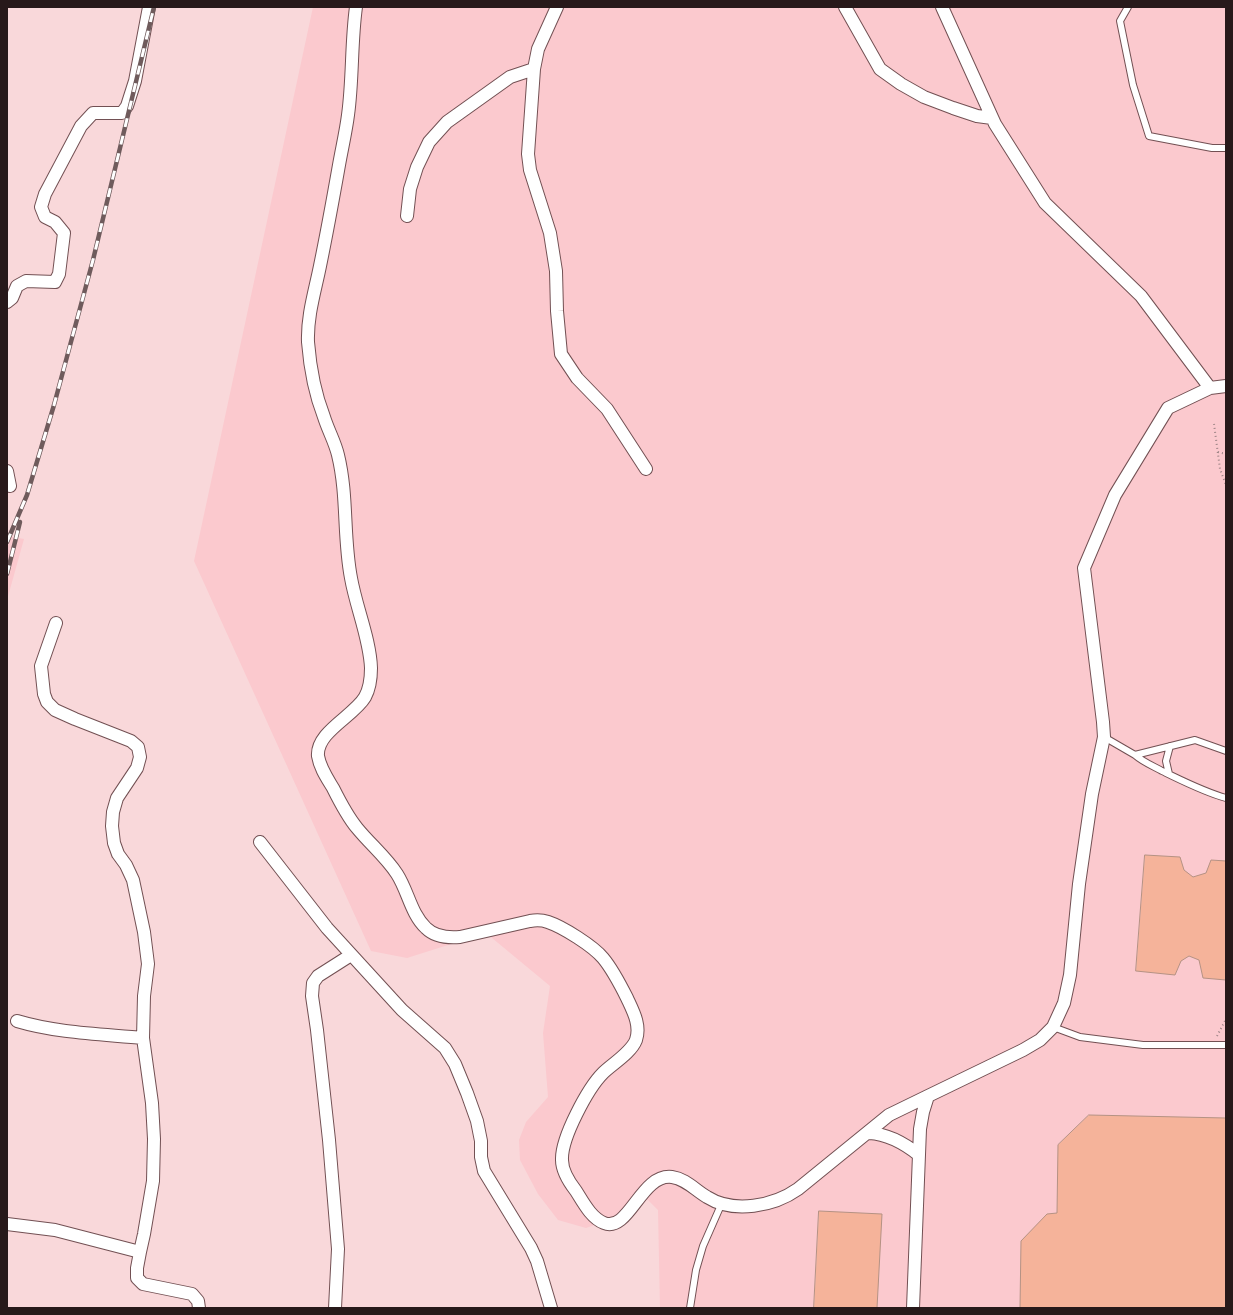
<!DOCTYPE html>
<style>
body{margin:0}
#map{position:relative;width:1233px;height:1315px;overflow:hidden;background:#f9d8da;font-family:"Golos Text",sans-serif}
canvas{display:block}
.frame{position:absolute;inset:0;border:8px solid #27191a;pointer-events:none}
</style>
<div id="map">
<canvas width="1233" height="1315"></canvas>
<div class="frame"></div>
</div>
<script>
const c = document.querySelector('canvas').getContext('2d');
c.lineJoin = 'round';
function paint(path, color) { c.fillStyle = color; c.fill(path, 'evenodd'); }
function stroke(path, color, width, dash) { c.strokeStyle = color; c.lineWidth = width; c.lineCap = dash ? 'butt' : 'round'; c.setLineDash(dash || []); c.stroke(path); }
paint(new Path2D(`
 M313,7H1226V1308H660L658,1210L648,1200L632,1199L624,1208L609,1220L586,1228L558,1220L538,1194L520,1160L519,1140L526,1122L548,1097L543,1033L550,986L486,933L407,958L371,951L194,561Z
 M7,536L24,539L7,600Z`), '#fbc9ce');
const building = new Path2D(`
 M1145,855L1180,857L1184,870L1193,877L1206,873L1211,860L1226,861V980L1203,978L1199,960L1189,956L1181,961L1175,975L1136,971Z
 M1089,1115L1226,1118V1308H1020L1021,1241L1047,1214L1057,1213L1058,1145Z
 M819,1211L882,1214L877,1308H814Z`);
paint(building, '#f5b39a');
stroke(building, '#b59284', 1);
const lane = new Path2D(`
 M1128,7L1120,21L1133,85L1149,136L1212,148H1226
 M1104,737L1135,755L1195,740L1226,751
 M1135,755C1143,762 1153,766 1162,771C1183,781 1204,792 1226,798
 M1169,774L1166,761L1170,746
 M1053,1027L1080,1037L1143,1045H1226
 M690,1308L696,1270L703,1246L721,1205`);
const street = new Path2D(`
 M356,7C351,43 353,79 348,115C346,131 342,148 339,165C333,199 327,232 320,266C315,291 307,316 308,342C310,367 315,394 324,417C328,430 335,442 338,455C348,496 343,537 351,578C356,607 370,639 371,668C371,678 370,688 365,697C354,716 316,732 318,756C320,768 327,778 333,788C340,802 347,816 357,828C370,844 386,857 397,874C408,891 411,914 426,928C435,937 448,938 460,937L530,921C536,920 542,920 548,922C563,927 593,946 603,958C613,970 620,984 627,998C633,1011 641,1025 636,1040C631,1053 612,1064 603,1073C588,1088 561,1138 562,1160C562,1171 569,1182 576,1191C583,1202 591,1218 604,1223C629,1233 641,1173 672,1177C686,1179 695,1190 707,1197C734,1214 774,1206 798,1189L889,1115L928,1096
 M557,7L538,49L534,69L528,154L530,170L550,233L556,271L557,311L561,354L577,378L607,409L646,469
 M845,7L880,69L901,84L924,97L953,108L977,116L992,118
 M942,7L995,124L1045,203L1141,296L1210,388L1226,386
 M407,216L410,189L417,167L429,142L447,122L510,77L534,69
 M7,302L12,298L17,286L26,281L55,282L59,274L64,233L55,222L45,217L41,207L45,194L81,126L93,113H122L127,106L135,81L149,7
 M7,471L10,486
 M56,623L41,666L44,694L47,702L55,710L75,719L131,741L138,747L140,757L137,768L117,798L113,812L112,826L114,843L118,854L126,865L133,880L144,932L148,964L144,996L143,1038L152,1103L154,1139L153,1181L144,1234L140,1252L137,1268V1278L143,1284L192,1294L198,1301L199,1308
 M260,842L327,928L402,1010L445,1048L455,1064L467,1093L477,1121L481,1141V1157L484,1171L531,1248L537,1261L551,1308
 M17,1021C57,1033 101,1034 143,1038
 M869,1133C888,1134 904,1143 919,1155
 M7,1224L55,1230L140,1252
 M335,1308L338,1249L329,1140L317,1030L312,996L313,983L318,976L351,955
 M913,1308L920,1129L923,1112L928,1096L1023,1050L1040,1040L1053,1027L1064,1003L1070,975L1079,884L1092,794L1104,737L1103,722L1084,568L1115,495L1168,408L1210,388`);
stroke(lane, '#725053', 8);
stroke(street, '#725053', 14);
stroke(new Path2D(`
 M1214,424L1220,469L1226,485
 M1218,452L1226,454
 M1217,1036L1226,1019`), '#9e8587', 2, [1, 3]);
stroke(lane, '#fff', 6);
stroke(street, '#fff', 12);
const rail = new Path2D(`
 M7,542L27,495L54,405L93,260L154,7
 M7,574L20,522`);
stroke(rail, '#6f5b5c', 4.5);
stroke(rail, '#fff', 3, [9]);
</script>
